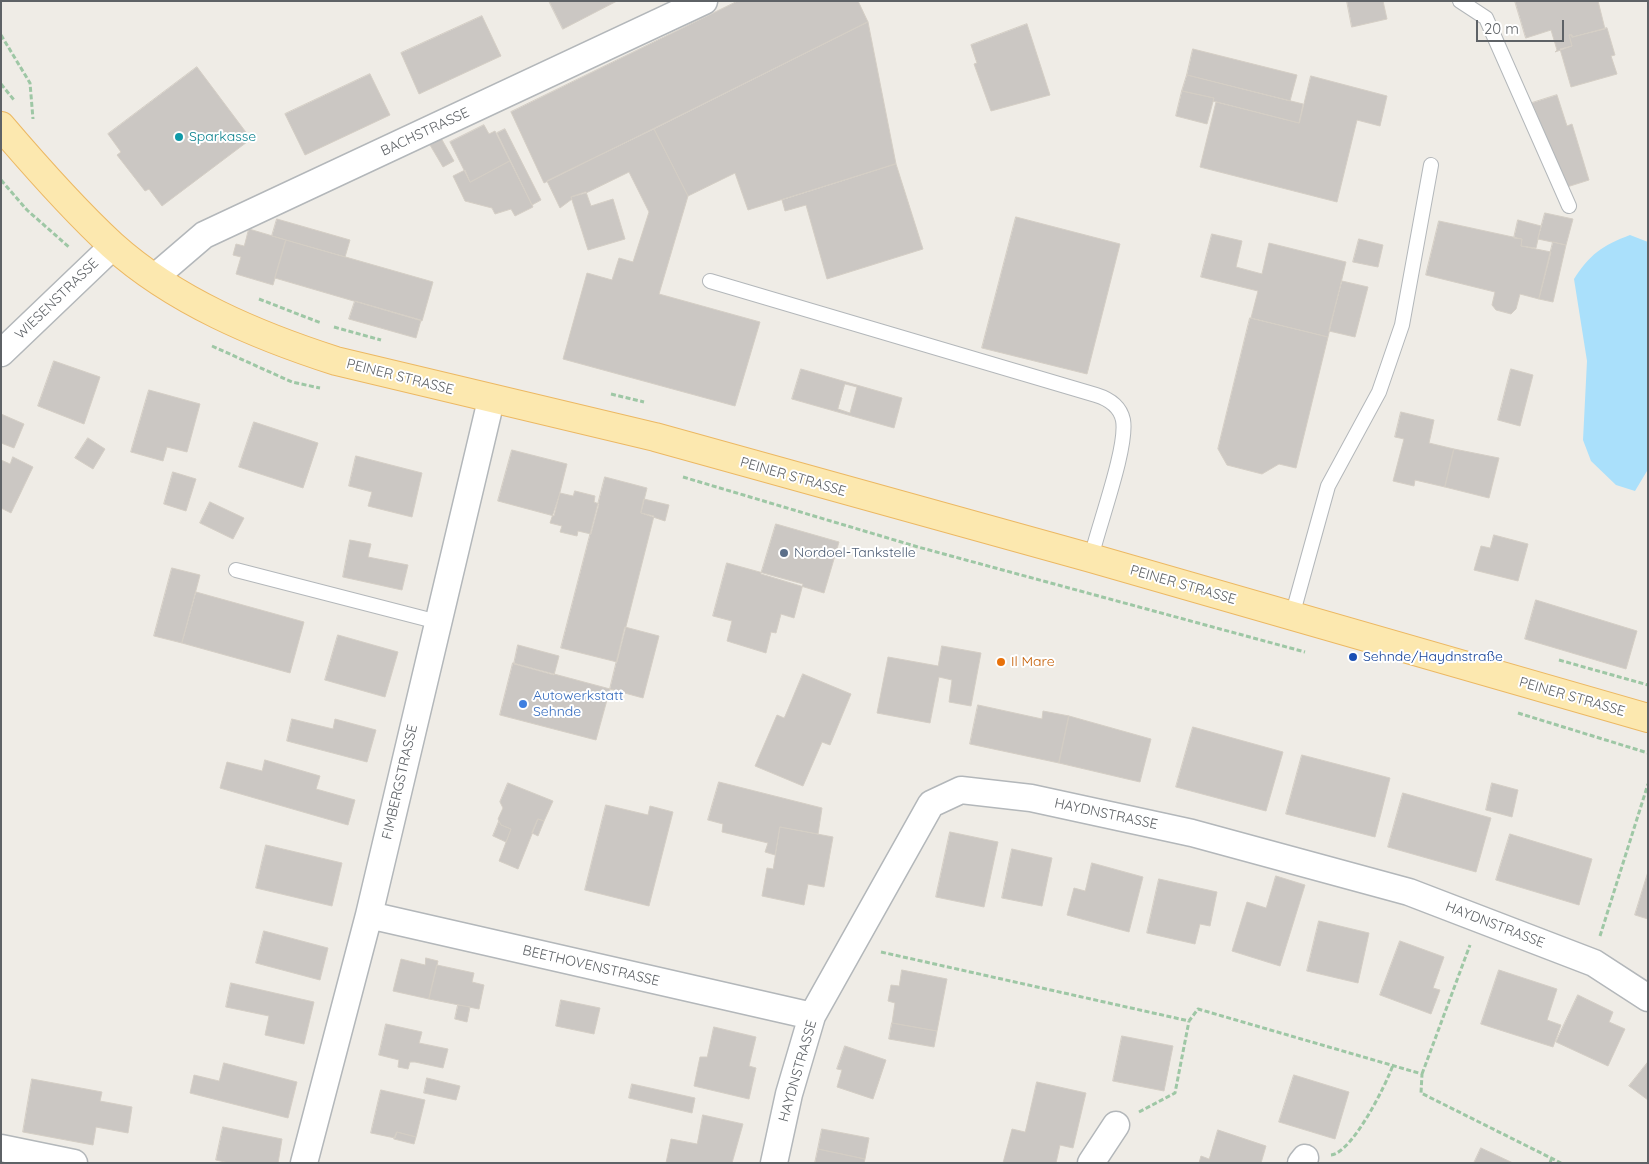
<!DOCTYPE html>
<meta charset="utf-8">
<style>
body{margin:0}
#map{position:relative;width:1649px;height:1164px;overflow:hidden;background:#efece6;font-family:Quicksand,sans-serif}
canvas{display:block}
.frame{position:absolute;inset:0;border:2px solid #5e6266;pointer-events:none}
.scale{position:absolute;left:1476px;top:20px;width:88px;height:22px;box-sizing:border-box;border:2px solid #5e6266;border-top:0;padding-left:6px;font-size:15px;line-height:18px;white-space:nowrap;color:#5e6266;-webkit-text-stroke:4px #fff;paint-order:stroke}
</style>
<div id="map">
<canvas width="1649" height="1164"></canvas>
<div class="frame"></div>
<div class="scale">20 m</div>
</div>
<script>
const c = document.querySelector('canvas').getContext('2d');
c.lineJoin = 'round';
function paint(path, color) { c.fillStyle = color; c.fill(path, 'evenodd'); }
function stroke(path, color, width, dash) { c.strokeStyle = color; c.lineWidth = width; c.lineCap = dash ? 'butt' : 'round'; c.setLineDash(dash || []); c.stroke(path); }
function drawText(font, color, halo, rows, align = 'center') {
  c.font = font + ' Quicksand,sans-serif'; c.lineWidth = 4; c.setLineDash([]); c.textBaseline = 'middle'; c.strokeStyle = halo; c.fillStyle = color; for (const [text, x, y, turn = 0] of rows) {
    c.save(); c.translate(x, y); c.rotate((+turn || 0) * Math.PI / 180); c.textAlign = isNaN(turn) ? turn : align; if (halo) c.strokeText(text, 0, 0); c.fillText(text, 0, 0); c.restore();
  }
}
paint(new Path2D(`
 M1630,235L1648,242L1647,471L1635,491L1616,485L1591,461L1583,440L1587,361L1574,279C1589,255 1603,245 1630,235Z`), '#aae0fb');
const building = new Path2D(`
 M549,1H617L563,29Z
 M738,1H858L868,22L544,183L511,112Z
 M1347,1H1383L1387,19L1352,27Z
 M1515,1H1598L1605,29L1572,37V35H1569L1572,46L1555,52L1557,50L1551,30L1526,38Z
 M482,16L501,56L419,94L401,53Z
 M868,22L896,164L748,210L735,173L688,196L654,129Z
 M1027,24L1050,95L991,111L974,64L977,63L971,45Z
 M1607,28L1615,55L1611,56L1617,74L1571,87L1560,49L1572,46L1569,35H1572V37Z
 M1193,49L1297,75L1290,101L1187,75Z
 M197,67L251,139L162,206L149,189L145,191L117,155L121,152L108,134Z
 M370,74L390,115L305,155L285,114Z
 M1187,75L1303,104L1299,123L1213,101L1214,98L1182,91Z
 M1311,76L1387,96L1380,126L1357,120L1337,202L1200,167L1216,102L1299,123Z
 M1182,91L1214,98L1207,124L1176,116Z
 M1557,95L1567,126L1572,124L1589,180L1567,187L1532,103Z
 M484,125L489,134L495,131L510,161L470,182L450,142Z
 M505,129L541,200L532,205L497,133Z
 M654,129L688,196L659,294L760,322L735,406L563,359L587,273L612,280L619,258L633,262L649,212L629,172L586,193L571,197L572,199L560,208L547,181Z
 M441,138L454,161L443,167L430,145Z
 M510,161L533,207L515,216L511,209L495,214L492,208L465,201L453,176L465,170L470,182Z
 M896,164L923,249L827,279L806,205L785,211L782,200Z
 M586,192L591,206L613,199L625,239L588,250L571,197Z
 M1545,213L1573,219L1566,245L1538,239Z
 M1016,217L1120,244L1087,374L982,348Z
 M277,219L350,240L345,257L272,236Z
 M1518,220L1541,226L1536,248L1521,246L1522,239L1514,238Z
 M1439,221L1522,239L1521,246L1551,252L1539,299L1520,294L1516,309L1511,314L1496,310L1492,305L1495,292L1426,275Z
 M249,229L286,240L273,285L236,274L241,257L233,255L236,244L244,246Z
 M1212,234L1242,241L1236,267L1262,274L1269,243L1346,262L1328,337L1251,318L1258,291L1201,277Z
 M1359,239L1383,245L1378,267L1353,262Z
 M286,240L433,282L422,321L275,278Z
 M1553,242L1566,245L1553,302L1539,299Z
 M1342,281L1368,287L1355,337L1329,331Z
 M355,301L421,320L416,338L349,319Z
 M1250,318L1328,337L1296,468L1279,464L1262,474L1227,465L1218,449Z
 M54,361L100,377L84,424L38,406Z
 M801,369L902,398L894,428L792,399Z
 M1511,369L1533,375L1520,426L1498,420Z
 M845,384L857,387L850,413L838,409Z
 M149,390L200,404L187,452L167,447L163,461L131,452Z
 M1401,412L1434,420L1429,443L1454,449L1445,487L1415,480L1414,486L1393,481L1404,439L1395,437Z
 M1,414L24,424L14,448L1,443Z
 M254,422L318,443L303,488L239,467Z
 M88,438L105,449L93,469L75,458Z
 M1454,449L1499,458L1489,498L1445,487Z
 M512,450L567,464L554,516L498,501Z
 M356,456L422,473L412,517L368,506L372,492L349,486Z
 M13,457L33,467L11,513L1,508V460L10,464Z
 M173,472L196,479L186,511L164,504Z
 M605,477L647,488L641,513L654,516L617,662L561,648Z
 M575,491L595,496L594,502L599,504L591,534L578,531L577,536L560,532L562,526L550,523L560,493L573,496Z
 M644,499L669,505L665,521L641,513Z
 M210,502L244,518L233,539L200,523Z
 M776,524L839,542L824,593L761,574Z
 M1494,535L1528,544L1518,581L1474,570L1481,546L1490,548Z
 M350,540L371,544L368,557L408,565L402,590L343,577Z
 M727,563L803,584L794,618L781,614L776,633L771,632L766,653L727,641L732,621L713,616Z
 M172,568L200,575L182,643L154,636Z
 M196,592L304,622L290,673L182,643Z
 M1536,600L1637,631L1626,669L1525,639Z
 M625,627L659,636L643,698L610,689Z
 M338,635L398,652L385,697L325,680Z
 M518,645L559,656L554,675L514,664Z
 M942,646L981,653L971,706L949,702L952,680L939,677L930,723L877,713L888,657L938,666Z
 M513,663L610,689L596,740L500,715Z
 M803,674L851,694L830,745L822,742L803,786L755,766L777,715L784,718Z
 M978,705L1042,719L1043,711L1069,716L1059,763L970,744Z
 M1069,716L1151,739L1140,782L1059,763Z
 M292,719L333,729L335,719L376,730L367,762L287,741Z
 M1193,727L1283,752L1266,811L1176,787Z
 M1302,755L1390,778L1375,837L1286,814Z
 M265,760L320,776L316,789L355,800L348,825L220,788L227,762L262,771Z
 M719,782L822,808L818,834L780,827L775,855L765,852L768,843L722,832L723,824L708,820Z
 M508,783L553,801L544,821L538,819L518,869L499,861L511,829L501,825L498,819L503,808L500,802Z
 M1492,783L1518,790L1512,817L1486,810Z
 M1403,793L1491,818L1476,872L1388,847Z
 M606,805L648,815L650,806L673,812L649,906L585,890Z
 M538,819L544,821L538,836L532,833Z
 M499,821L501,825L511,829L506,842L493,836Z
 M780,827L833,837L824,887L808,884L804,905L762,896L767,868L773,869Z
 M950,832L998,842L984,907L936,897Z
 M1510,834L1592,859L1579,905L1496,880Z
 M266,845L342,863L332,906L256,888Z
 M1012,849L1052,858L1042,906L1002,898Z
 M1092,863L1143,877L1129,932L1067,915L1074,888L1085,891Z
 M1648,872V919L1635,915Z
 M1276,876L1305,885L1280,966L1232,951L1247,902L1266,908Z
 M1159,879L1217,892L1210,926L1200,924L1195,944L1147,933Z
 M1319,921L1369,933L1358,983L1307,971Z
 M264,931L328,948L320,980L256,963Z
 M1400,941L1444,957L1433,988L1440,990L1431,1014L1380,995Z
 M426,958L438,961L429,999L393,991L401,959L425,965Z
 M437,965L474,973L472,982L484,985L479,1009L429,999Z
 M902,970L947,979L937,1031L892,1023L895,1003L888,1001L891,985L899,986Z
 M1499,970L1557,989L1547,1020L1561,1025L1553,1047L1481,1024Z
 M231,983L314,1002L304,1044L265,1035L269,1016L226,1007Z
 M1578,995L1613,1012L1609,1022L1625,1029L1608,1066L1556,1042Z
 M561,1000L600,1008L594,1034L556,1026Z
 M458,1005L470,1007L467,1022L455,1019Z
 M892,1023L937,1031L934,1047L889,1039Z
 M386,1024L422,1032L419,1043L448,1049L443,1068L415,1062H410L408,1069L398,1067L399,1060L379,1055Z
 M714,1027L756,1037L749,1066L756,1068L749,1099L694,1086L700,1057H707Z
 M1122,1036L1173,1046L1164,1091L1113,1081Z
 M845,1046L886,1060L873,1099L837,1087L842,1070L837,1069Z
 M1648,1062V1100L1629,1086Z
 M224,1063L297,1082L288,1118L190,1093L194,1075L219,1081Z
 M1294,1075L1349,1092L1335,1139L1279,1122Z
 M427,1078L460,1086L456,1100L424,1093Z
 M32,1079L102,1092L100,1101L132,1107L128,1133L96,1127L93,1145L23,1132Z
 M1037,1082L1086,1093L1073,1148L1060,1145L1056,1163H1003L1012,1129L1025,1132Z
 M632,1084L695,1098L692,1113L629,1098Z
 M381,1090L425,1100L416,1137L397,1132L395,1138L371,1133Z
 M703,1115L743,1124L732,1163H666L671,1139L697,1144Z
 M223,1127L282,1139L278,1163H229L216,1160Z
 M822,1129L869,1138L865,1159L818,1149Z
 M1218,1130L1266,1146L1261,1163H1199L1201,1156L1209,1159Z
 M397,1132L416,1137L414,1144L394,1139Z
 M1481,1148L1513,1163H1474Z
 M818,1149L865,1159L864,1163H815Z`);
paint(building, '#cbc7c3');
stroke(building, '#d4cec5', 1);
const service = new Path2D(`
 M1460,1L1486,18L1569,206
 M710,281L1096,395C1109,399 1120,406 1123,420C1128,447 1098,527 1091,558
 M236,570L438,622
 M1292,616L1328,486L1379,392L1402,325L1431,165`);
const minor = new Path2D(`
 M155,277L204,235L704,1
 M1,353L113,246
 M369,915L812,1016
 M1,1148L74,1163
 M304,1163L369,915L491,400
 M774,1163L789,1094L812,1016L931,804L961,790L1031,798L1192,833L1409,892L1594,963L1648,998
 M1091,1163L1116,1125
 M1301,1163L1305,1158`);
const primary = new Path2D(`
 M1,126C36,167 72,208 112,245C174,301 258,336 336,361L655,437L1091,558L1648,718`);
stroke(service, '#b3b7ba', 16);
stroke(minor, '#b3b7ba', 29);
stroke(primary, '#ecb863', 30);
stroke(new Path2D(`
 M1,35L30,83L33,119
 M1,84L14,100
 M1,180L27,210L70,248
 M259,299L321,323
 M334,327L381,340
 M212,346L292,382L320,388
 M611,394L644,402
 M683,477L918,547L1305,652
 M1559,660L1648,685
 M1518,713L1648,753
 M1600,936L1648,784
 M881,952L1189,1021L1198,1009L1422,1074L1421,1093L1561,1163
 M1422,1074L1470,945
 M1139,1112L1175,1093L1189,1021
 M1331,1155C1352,1153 1386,1085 1393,1065
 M1550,1163L1552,1157`), '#9ec7a5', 3, [5, 2.5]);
stroke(service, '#fff', 14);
stroke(minor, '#fff', 26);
stroke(primary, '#fce8af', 28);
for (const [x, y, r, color] of [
 [179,137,5,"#0f9aa8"],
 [784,553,5,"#5c6f8a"],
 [1353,657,5,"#1a4fb4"],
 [1001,662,5,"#e8710a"],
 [523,704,5,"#3f7fe0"]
]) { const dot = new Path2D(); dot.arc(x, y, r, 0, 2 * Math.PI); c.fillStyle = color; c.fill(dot); stroke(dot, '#fff', 2); }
drawText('14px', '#5e6266', '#fff', [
 ["BACHSTRASSE",425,132,-25],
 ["WIESENSTRASSE",57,299,-44],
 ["PEINER STRASSE",400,377,14],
 ["PEINER STRASSE",793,477,16],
 ["PEINER STRASSE",1183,585,16],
 ["PEINER STRASSE",1572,697,16],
 ["FIMBERGSTRASSE",400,782,-77],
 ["HAYDNSTRASSE",1106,814,12],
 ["HAYDNSTRASSE",1495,925,21],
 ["BEETHOVENSTRASSE",591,966,13],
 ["HAYDNSTRASSE",798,1071,-74]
]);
drawText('14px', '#0d838f', '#fff', [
 ["Sparkasse",189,137]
], 'left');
drawText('14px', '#4e5e75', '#fff', [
 ["Nordoel-Tankstelle",794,553]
], 'left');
drawText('14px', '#164399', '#fff', [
 ["Sehnde/Haydnstraße",1363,657]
], 'left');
drawText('14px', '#c56008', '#fff', [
 ["Il Mare",1011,662]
], 'left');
drawText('14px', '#366cbe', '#fff', [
 ["Autowerkstatt",533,696],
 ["Sehnde",533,712]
], 'left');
</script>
